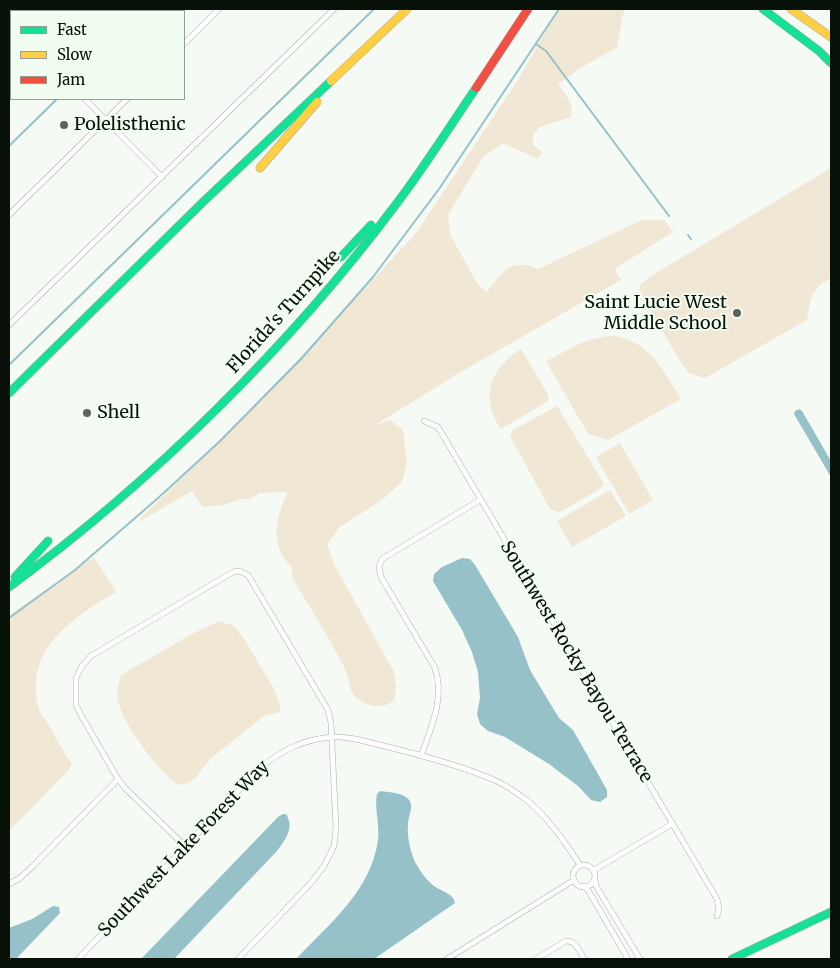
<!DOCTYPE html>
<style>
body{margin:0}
#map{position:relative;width:840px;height:968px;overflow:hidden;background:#f5faf5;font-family:Merriweather,serif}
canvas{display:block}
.frame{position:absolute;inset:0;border:10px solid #081208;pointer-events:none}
.legend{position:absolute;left:10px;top:10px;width:175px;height:90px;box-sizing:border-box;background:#f2fdf2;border:1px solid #949f94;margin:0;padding:6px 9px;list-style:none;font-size:15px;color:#081208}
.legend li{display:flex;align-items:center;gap:10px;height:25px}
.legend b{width:25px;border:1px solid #949f94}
</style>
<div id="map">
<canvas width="840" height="968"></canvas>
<div class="frame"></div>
<ul class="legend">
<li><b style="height:6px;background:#16e098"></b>Fast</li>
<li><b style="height:6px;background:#ffcf43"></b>Slow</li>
<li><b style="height:6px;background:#f24e42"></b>Jam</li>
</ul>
</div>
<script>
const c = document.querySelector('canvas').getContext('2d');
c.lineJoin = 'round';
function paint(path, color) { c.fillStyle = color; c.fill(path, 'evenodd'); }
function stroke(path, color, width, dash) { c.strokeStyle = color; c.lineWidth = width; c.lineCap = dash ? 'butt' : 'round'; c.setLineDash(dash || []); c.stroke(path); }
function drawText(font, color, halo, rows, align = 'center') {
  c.font = font + ' Merriweather,serif'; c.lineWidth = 4; c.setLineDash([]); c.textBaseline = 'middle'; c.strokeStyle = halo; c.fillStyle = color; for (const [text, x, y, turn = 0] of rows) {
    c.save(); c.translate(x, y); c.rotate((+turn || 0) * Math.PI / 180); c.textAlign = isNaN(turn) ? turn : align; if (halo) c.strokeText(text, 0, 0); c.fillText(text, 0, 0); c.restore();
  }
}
paint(new Path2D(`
 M558,9H625C620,21 621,33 617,45L618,47L582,67L558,84C566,97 574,100 571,117L540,127L533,134V145L542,152L538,159L503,143L483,157L448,215L450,234L477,283L486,292C504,272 509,257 538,269L642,220H664L673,232L616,268V272L621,280L459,373L372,427L390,420L403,430L407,463L402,482L383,499L340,527L327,544L334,564L394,672L396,688L394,700C384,710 366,707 356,697C348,690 349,678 345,669C329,637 309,607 292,577V567C269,546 275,518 288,492L260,493L249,499H241L223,505L204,507L200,504L192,491L135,524L227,433L308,349L416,233L519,78Z
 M831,168V278C810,290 811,297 807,320L705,378L689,373L678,358L640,291L639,286L651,276Z
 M614,336C649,340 664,372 681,399L608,440L588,434L546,361C572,349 584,337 614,336Z
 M521,349L549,396L548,401L501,429C479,396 490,369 521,349Z
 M557,406L604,484L600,489L562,511L558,512L550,509L510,436L513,430Z
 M620,443L653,500L629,514L596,457Z
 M610,490L626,516L572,547L557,521Z
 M94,557L116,592C72,618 23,650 39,709C41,715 46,720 49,725C56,739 64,752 72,765L65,774L9,831V615Z
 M219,621L234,626L245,640L275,691L280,706V712L264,716L210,759L196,777L188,783L178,785C158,771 123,725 118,701C116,691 119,684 121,675L192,634Z`), '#f1e7d5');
paint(new Path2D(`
 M799,409L802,411L831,461V477L794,414L795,411Z
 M462,558L470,559L475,565L518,637L530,670L559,718L573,730L607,790V797L600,802L591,800L578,786L549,764L505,737L488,731L480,724L477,714L480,698L478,672L472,652L462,630L433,581L434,574L442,567Z
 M380,791C389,792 409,793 411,804C412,810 408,818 408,824C407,837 410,850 415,862C420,871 426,880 434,886C441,891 454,894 455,903L374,959H296C329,924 371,891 378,840C380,825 374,807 377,794Z
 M283,814H286C295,828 285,840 277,851L174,959H141L278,817Z
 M53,906L59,907L60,913L16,959H9V928L32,919Z`), '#96c1c9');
stroke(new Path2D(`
 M149,11L151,9
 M536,44L546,51L669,216
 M9,146L57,99
 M688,235L691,239
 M9,365L374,9
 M9,618L75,570L157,499L219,442L301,359L373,277L439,189L559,9`), '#96c1c9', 2);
const street = new Path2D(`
 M13,9L14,11
 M184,44L219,9
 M85,99L162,177
 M9,215L127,99
 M9,325L334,9
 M424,421L438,427L717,899L719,909L717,916
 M421,756C431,728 445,698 435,668L381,577L379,567L382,559L480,500
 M185,846L125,788L118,779L82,717L76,705V678L82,666L91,656L233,572L239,571L248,575L328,710L331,723L336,828L334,846L324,866L311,883L238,959
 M573 876a11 11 0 1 1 22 0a11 11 0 1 1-22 0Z
 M594,870L672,824
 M595,879L596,886L640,959
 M9,884L20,878L33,866L118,779
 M583,886L588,890L628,959
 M78,959L260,768C283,750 301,740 331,737C348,736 364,741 380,745C417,754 456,764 492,779C505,784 517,793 528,801C549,819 565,842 580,865
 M447,959L574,880
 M536,959L566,941C576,940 580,952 584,959`);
const fast = new Path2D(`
 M763,9L819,51L831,63
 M71,11L73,9
 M88,11L91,9
 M9,71L11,69
 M341,257L371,225
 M9,393L203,202L331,81
 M15,577L48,541
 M9,587C152,482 291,345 397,203C425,166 450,126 476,88
 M732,959L831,912`);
const slow = new Path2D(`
 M791,9L831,37
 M331,81L407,9
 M9,89L11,86
 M260,168L317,102`);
const jam = new Path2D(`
 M476,88L528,9`);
stroke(street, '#aab1aa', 6);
stroke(fast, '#aab1aa', 9);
stroke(slow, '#aab1aa', 9);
stroke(jam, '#aab1aa', 9);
stroke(street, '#fefefe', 5);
stroke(fast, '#16e098', 8);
stroke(slow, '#ffcf43', 8);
stroke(jam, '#f24e42', 8);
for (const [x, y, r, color] of [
 [64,125,5,"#5b635b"],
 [737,313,5,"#5b635b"],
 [87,413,5,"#5b635b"]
]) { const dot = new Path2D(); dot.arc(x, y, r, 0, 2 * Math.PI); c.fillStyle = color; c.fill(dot); stroke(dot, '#f2fdf2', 2); }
drawText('18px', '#081208', '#f2fdf2', [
 ["Polelisthenic",74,125],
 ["Saint Lucie West",727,303,"right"],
 ["Middle School",727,324,"right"],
 ["Shell",97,413]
], 'left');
drawText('18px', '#081208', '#f2fdf2', [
 ["Florida's Turnpike",284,312,-48],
 ["Southwest Rocky Bayou Terrace",576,662,59],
 ["Southwest Lake Forest Way",184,849,-46]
]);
</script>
